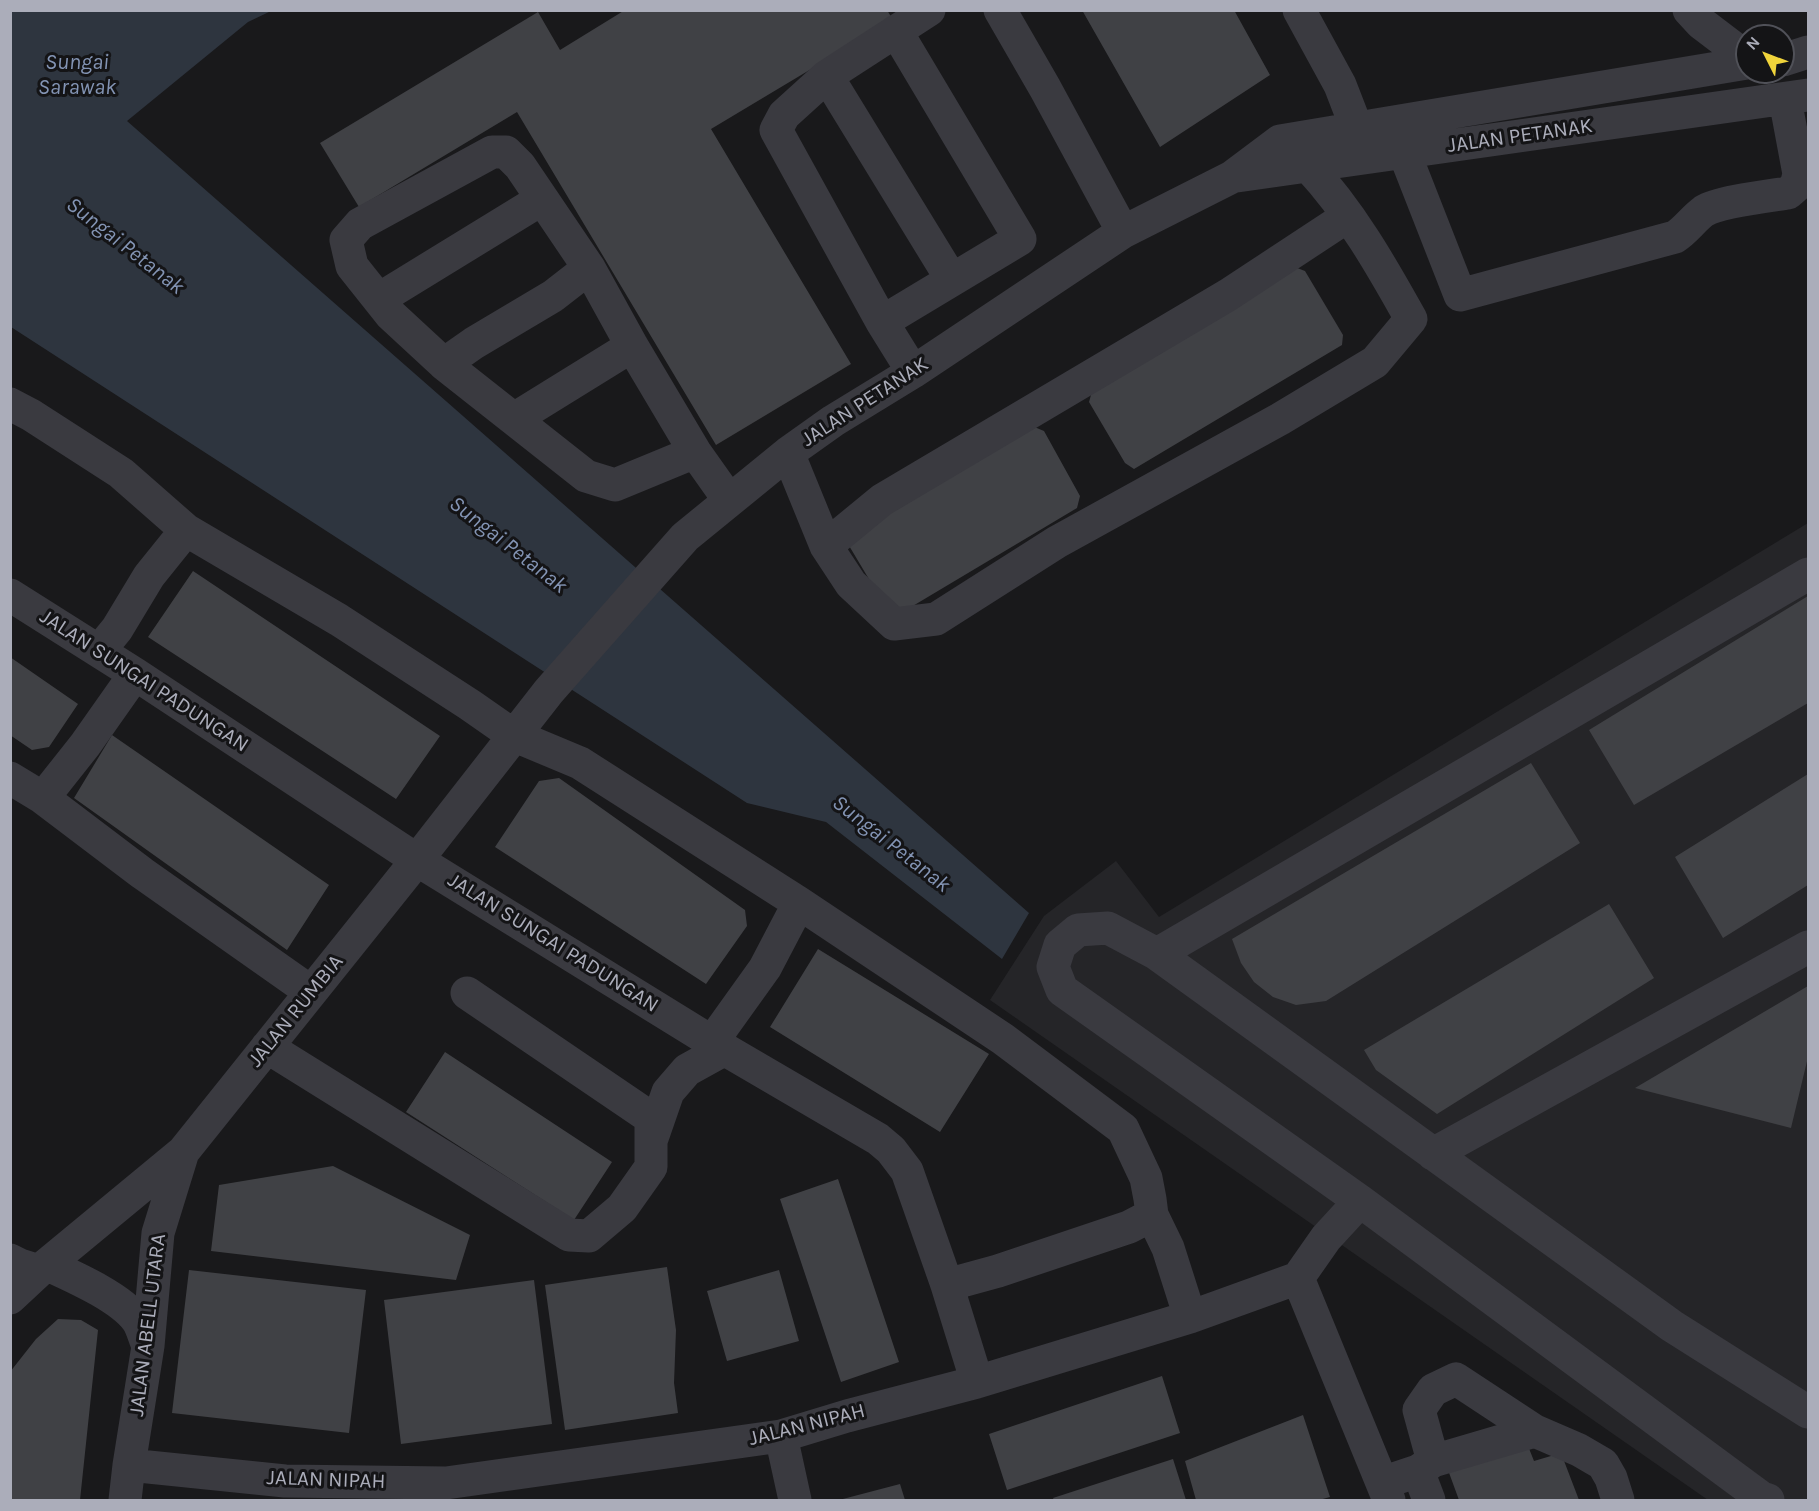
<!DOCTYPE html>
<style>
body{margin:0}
#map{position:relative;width:1819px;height:1511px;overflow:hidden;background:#19191b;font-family:Karla,sans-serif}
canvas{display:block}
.frame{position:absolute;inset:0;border:12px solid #abadba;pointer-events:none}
.north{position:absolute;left:1735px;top:24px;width:60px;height:60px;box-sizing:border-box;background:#141416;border:2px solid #505158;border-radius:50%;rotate:312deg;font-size:16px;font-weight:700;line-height:24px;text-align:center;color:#abadba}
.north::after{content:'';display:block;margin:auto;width:21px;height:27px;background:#f0d43b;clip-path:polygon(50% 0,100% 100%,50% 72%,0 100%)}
</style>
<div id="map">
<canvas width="1819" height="1511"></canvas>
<div class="frame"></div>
<div class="north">N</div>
</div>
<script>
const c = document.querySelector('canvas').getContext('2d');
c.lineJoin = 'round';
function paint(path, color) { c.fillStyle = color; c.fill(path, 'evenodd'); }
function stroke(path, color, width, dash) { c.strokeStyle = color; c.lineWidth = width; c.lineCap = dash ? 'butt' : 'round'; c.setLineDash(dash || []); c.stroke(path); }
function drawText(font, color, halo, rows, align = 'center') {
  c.font = font + ' Karla,sans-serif'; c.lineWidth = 6; c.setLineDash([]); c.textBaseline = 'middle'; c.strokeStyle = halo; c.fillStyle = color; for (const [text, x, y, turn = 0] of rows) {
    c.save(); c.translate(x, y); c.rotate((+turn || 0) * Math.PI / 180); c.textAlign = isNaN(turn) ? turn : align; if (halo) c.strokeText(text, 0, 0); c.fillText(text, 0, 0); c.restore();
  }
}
paint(new Path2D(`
 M1808,523V1500H1708L990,1000L1044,916L1116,861L1159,917Z`), '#252528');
paint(new Path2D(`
 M10,11H271L248,22L127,121L1029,913L1002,959L826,822L747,803L11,327Z`), '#2e353f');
paint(new Path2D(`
 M625,10H887L893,20L711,129L851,364L716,445L517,112L359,207L320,143L538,12L560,50Z
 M1082,10H1234L1270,75L1160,147Z
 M1292,266L1305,271L1343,335L1342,345L1134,469L1125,463L1089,402L1093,388Z
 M1032,426L1044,431L1080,496L1077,508L896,616L885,606L848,544L854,531Z
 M193,571L440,736L396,799L148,637Z
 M1808,596V703L1634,805L1589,730Z
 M10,657L78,704L49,747L32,750L10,735Z
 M112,735L329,885L287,950L74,798Z
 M1531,763L1580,843L1326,1001L1296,1005L1273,997L1254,982L1241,963L1232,939Z
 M1808,774V885L1723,938L1675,857Z
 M559,778L745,910L747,926L706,984L495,847L539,781Z
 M1609,904L1654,978L1437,1114L1376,1070L1364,1050Z
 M818,949L989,1054L940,1132L770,1027Z
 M1808,986V1057L1791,1128L1635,1088Z
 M445,1052L612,1162L574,1220L406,1112Z
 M333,1166L470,1235L456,1280L211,1251L219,1185Z
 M838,1179L899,1362L841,1382L780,1199Z
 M667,1267L676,1330L674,1383L678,1413L565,1430L545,1285Z
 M189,1270L366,1290L349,1433L172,1413Z
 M779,1270L799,1341L727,1361L707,1291Z
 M534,1280L552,1424L401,1444L384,1300Z
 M58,1319L81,1320L98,1330L80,1500H10V1372L36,1339Z
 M1162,1376L1180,1433L1007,1490L989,1434Z
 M1303,1415L1330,1497L1319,1500H1196L1185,1461Z
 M1526,1441L1534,1461L1561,1453L1579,1500H1459L1448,1470Z
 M1173,1459L1186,1500H1054L1053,1498Z
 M900,1484L905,1500H839Z`), '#404145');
stroke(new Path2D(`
 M1000,10L1045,88L1123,232
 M1299,10L1340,85L1357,129
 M1689,10L1701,23L1747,58
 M1783,60L1808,52
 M827,76L952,280
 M1404,152L1460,295L1675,237C1686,230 1693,219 1704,211C1718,202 1769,196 1788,193L1796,186L1799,174L1785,99
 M1237,176L1808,95
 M379,299L542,199
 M882,322L1020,239L896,31
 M444,364L474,343L553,296L589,268
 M913,372L882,322L776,130L784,115L827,76L929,10
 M10,404L31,415L121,473L186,530L339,620L470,705L513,735L580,763L799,903L1003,1039L1123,1129L1146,1178L1150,1199L1152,1215L1129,1227L998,1271L947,1285
 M514,419L632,346
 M695,452L615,485L586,476L444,364L391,315L352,266L346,240L360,224L492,152H506L520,166L589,268L632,346L695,452L729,500
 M788,453L826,546L851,584L894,624L936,619L1057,542L1280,419L1375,362L1411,319C1381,265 1350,211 1308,166
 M826,546L882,500L1228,295L1348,216
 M10,595L135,674L417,860L712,1042L878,1139L891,1150L907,1171L947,1285L977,1382
 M99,651L117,629L149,576L186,530
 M10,778L43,798L142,873L311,992
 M43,798L85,745L135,674
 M1157,954L1808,574
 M712,1042L765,968L799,903
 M267,1047L569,1235L589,1236L622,1208L651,1167V1118L467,993
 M651,1141L668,1092L687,1070L725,1049
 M1433,1154L1808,947
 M1152,1215L1168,1248L1190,1317
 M10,1260L20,1265L39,1271
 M48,1265C74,1277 120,1297 137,1320C142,1327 144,1337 148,1346
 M1298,1278L1389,1500
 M10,1298L39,1271L183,1152L417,860L549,691L685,537L788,453L833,421L913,372L1123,232L1232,177L1280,141L1747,63
 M781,1436L795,1500
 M1433,1461L1419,1410L1433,1390L1456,1379L1535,1431L1579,1450L1603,1464L1611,1478L1618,1500
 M129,1465L285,1481L446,1483L781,1436L847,1416L977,1382L1190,1317L1298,1278L1326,1238L1360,1201
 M1418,1471L1429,1500
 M1382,1483L1418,1471L1433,1461L1535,1431
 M125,1500L129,1465L148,1346L158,1233L183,1152
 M1768,1500L1762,1498L1360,1201L1062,990L1053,967L1060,945L1078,930L1108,928L1157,954L1672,1326L1808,1412`), '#3a3a40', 33);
drawText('21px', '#abadba', '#141416', [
 ["JALAN PETANAK",1520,136,-8],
 ["JALAN PETANAK",865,402,-33],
 ["JALAN SUNGAI PADUNGAN",144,681,33],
 ["JALAN SUNGAI PADUNGAN",553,943,32],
 ["JALAN RUMBIA",296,1011,-51],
 ["JALAN ABELL UTARA",148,1325,-83],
 ["JALAN NIPAH",807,1425,-14],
 ["JALAN NIPAH",326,1480,2]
]);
drawText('italic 22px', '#8394b4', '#141416', [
 ["Sungai",77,63],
 ["Sarawak",77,88],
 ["Sungai Petanak",125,246,38],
 ["Sungai Petanak",508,545,38],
 ["Sungai Petanak",891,844,38]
]);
</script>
